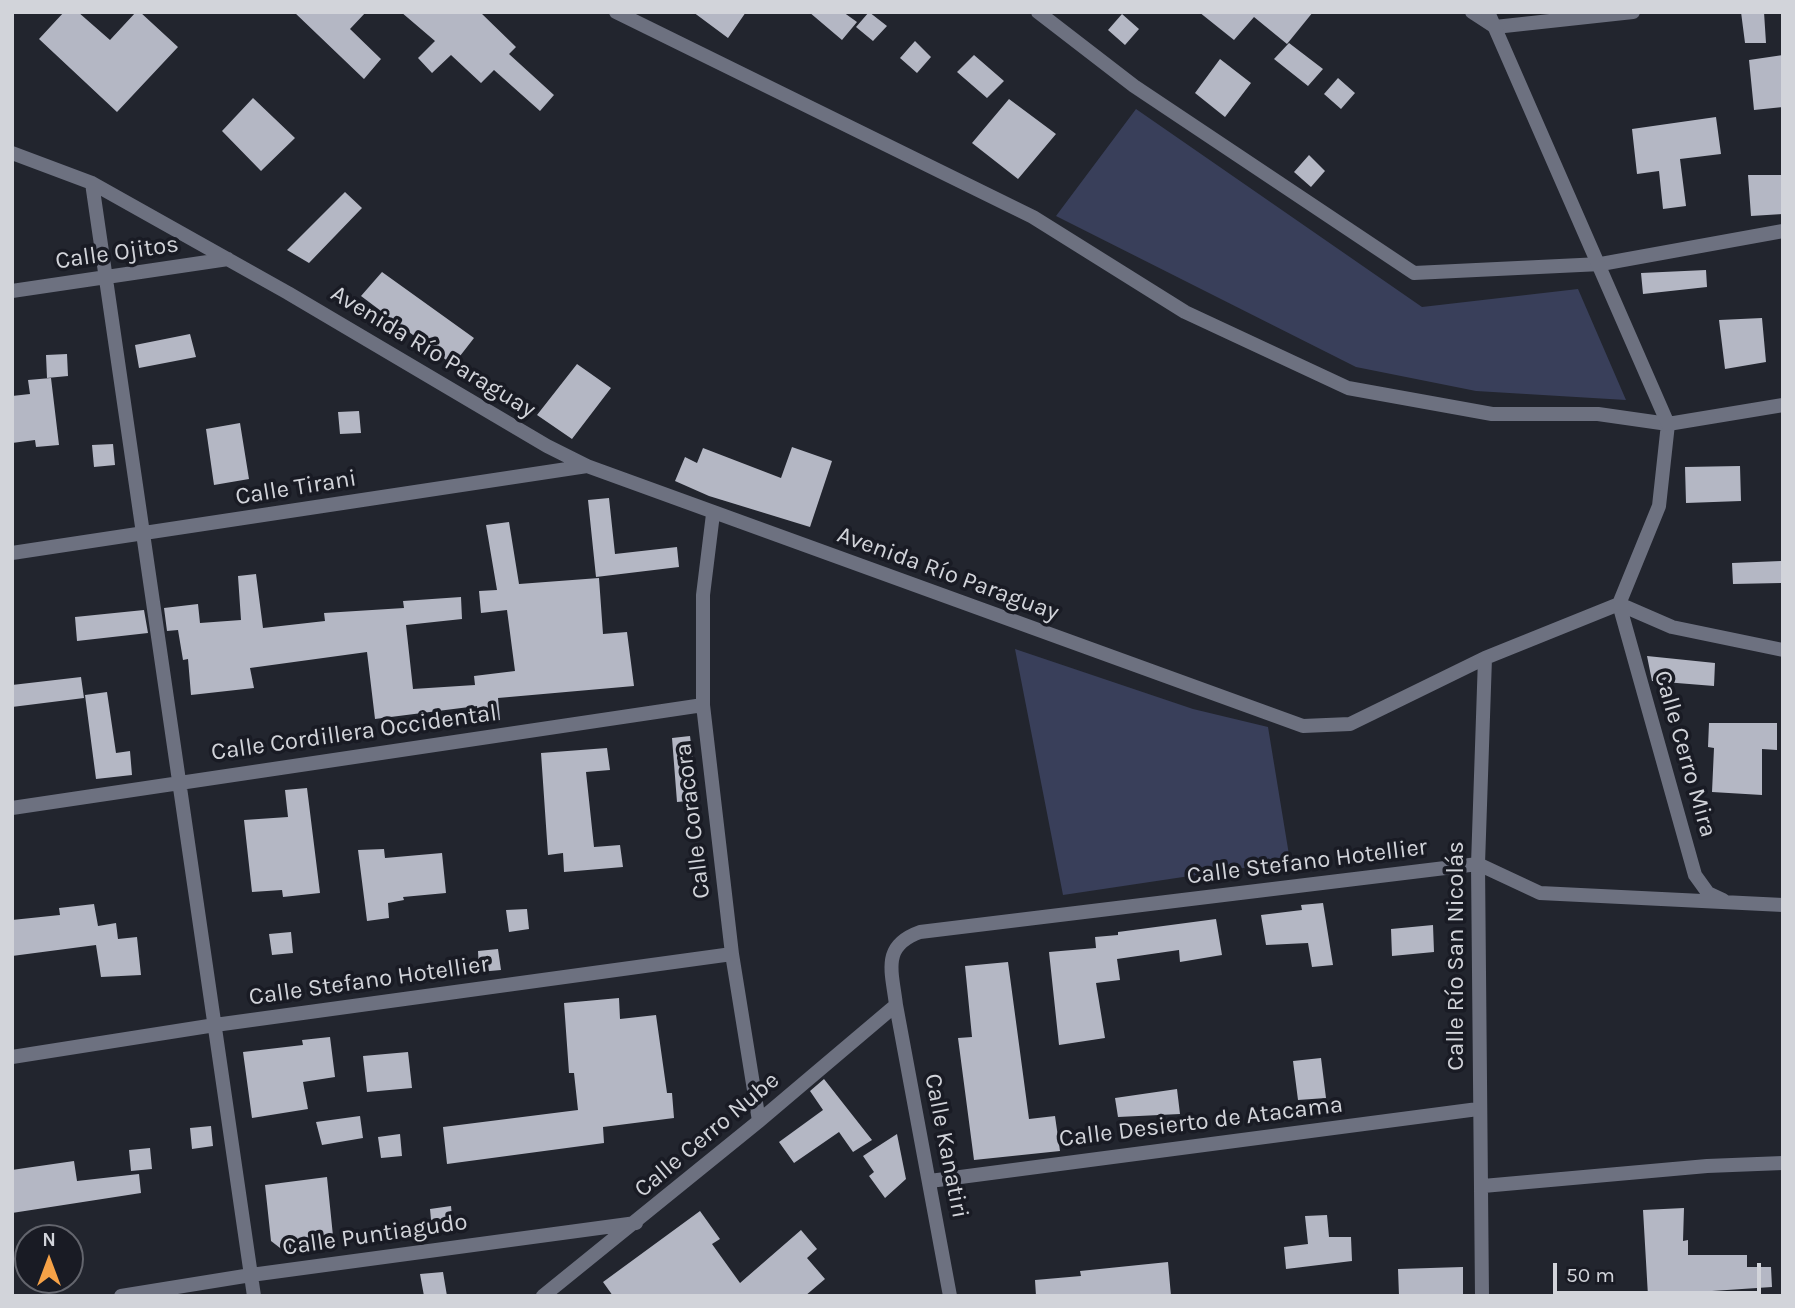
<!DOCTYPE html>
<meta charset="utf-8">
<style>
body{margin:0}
#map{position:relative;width:1795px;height:1308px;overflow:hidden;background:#22252e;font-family:Karla,sans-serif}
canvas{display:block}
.frame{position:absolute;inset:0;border:14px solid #d2d4da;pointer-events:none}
.north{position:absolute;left:14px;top:1224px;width:70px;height:70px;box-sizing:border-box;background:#191b24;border:2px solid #63656d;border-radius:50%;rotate:0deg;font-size:19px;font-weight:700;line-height:28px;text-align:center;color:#d2d4da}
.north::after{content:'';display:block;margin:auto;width:24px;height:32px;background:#f6a247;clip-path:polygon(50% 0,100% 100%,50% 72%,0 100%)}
.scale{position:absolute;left:1553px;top:1263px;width:208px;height:32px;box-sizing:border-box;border:4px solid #d2d4da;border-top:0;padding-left:9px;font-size:21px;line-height:24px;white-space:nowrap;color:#d2d4da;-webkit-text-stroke:5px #191b24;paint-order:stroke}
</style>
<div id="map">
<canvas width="1795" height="1308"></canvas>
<div class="frame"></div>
<div class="north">N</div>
<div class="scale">50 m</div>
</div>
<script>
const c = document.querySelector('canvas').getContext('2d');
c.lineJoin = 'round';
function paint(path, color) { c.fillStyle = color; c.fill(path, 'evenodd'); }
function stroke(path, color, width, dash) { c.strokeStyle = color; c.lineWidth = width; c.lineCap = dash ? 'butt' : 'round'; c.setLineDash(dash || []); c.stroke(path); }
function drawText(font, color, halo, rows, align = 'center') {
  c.font = font + ' Karla,sans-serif'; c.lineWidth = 7; c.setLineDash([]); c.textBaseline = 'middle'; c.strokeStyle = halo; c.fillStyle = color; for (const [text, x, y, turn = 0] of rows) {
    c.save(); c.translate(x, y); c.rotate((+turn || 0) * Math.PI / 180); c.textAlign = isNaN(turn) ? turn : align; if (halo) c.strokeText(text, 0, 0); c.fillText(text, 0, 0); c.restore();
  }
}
paint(new Path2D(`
 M1136,109L1422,307L1578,289L1626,400L1476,391L1356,367L1056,216Z
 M1015,649L1193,709L1268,727L1290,861L1063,895Z`), '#393f5a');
paint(new Path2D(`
 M64,12H78L110,40L136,12H140L178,47L117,112L39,39Z
 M294,12H366L350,29L381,59L364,79Z
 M401,12H480L516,47L509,54L554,95L540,111L494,70L481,83L451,55L432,73L418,58L435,41Z
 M693,12H746L728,38Z
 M809,12H843L857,22L842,40Z
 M869,12L887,26L873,41L856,27Z
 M1199,12H1313L1287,44L1254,17L1234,40Z
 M1741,12H1764L1766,43H1745Z
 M1122,14L1139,29L1125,45L1108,30Z
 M915,41L931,57L917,73L900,58Z
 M1289,43L1323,69L1308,86L1274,59Z
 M974,55L1004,81L987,98L957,72Z
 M1783,55V107L1754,110L1749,60Z
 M1220,59L1251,83L1225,117L1195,93Z
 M1338,78L1355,93L1341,109L1324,94Z
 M253,98L295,138L261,171L222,131Z
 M1009,99L1056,134L1018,179L972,143Z
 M1716,117L1721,154L1680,159L1686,206L1663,209L1659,171L1637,174L1632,129Z
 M1309,155L1325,171L1311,187L1294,172Z
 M1748,175H1783V214L1751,216Z
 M345,192L362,208L309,263L287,250Z
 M1706,270L1707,287L1643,294L1641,273Z
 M382,272L474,338L453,365L361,296Z
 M1762,318L1766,362L1725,369L1719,320Z
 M190,334L196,357L139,368L135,345Z
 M67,354L68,376L47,378L46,355Z
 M577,364L611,388L572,439L537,415Z
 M51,378L59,445L36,447L35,440L12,443V396L30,394L28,380Z
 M359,411L361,433L340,434L338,412Z
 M240,423L249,479L214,485L206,429Z
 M113,444L115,465L94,467L92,445Z
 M792,447L832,461L810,527L709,496L675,481L685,457L697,463L703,448L781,478Z
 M1740,466L1741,501L1686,503L1685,467Z
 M609,498L615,554L677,547L679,567L596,577L588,500Z
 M509,522L519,584L599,578L603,634L627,632L634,686L498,698L500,720L479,723L477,706L375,719L367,652L250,668L254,688L191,695L188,659L183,660L178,630L167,631L164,608L198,604L200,623L241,620L238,576L256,574L263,628L325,621L324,613L404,608L403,601L461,597L462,619L406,625L413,689L475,685L474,676L515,671L507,610L481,613L479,591L497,590L486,525Z
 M1781,561V583L1733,584L1732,563Z
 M144,610L148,633L77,641L75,617Z
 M1647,656L1715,663L1714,686L1652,681Z
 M81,677L84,698L12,707V685Z
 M107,692L116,753L130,751L132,775L96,779L85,695Z
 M1709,723H1777V750L1762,749V795L1712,792L1714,748L1708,747Z
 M690,736L698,800L677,802L672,738Z
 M607,748L610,770L586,772L594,847L620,845L623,867L564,872L563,853L548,855L541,753Z
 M307,788L320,893L283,897L282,890L252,892L244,820L288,817L285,790Z
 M384,849L385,858L442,853L446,893L403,897L404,900L388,903L389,918L367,921L358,850Z
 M1323,903L1333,965L1312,967L1308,943L1266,945L1261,915L1302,910L1301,905Z
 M94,904L98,926L116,923L118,939L137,937L141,975L101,977L96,945L12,956V920L60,915L59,908Z
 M527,909L529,929L509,932L506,910Z
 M1216,919L1222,955L1180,962L1179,950L1117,959L1120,980L1096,983L1105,1038L1059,1045L1049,952L1096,948L1095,937L1118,935V932Z
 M1433,925L1434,952L1392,956L1391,929Z
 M291,932L293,953L272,955L269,934Z
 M498,949L501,970L479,972L478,951Z
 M1008,962L1029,1119L1055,1116L1060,1151L974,1160L958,1038L972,1037L965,966Z
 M619,998L620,1019L656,1015L667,1093H672L674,1118L603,1127L604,1143L447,1164L443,1127L578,1110L574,1073H569L564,1003Z
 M330,1037L335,1077L303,1082L308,1109L252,1118L243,1052L303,1045L302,1040Z
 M408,1052L412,1088L367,1092L363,1056Z
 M1321,1058L1326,1098L1298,1100L1293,1061Z
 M824,1079L872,1140L853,1152L839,1132L794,1163L779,1142L823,1110L810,1091Z
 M1177,1089L1180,1114L1118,1117L1115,1098Z
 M360,1116L363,1138L322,1145L316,1122Z
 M211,1126L213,1146L192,1149L190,1128Z
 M400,1134L402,1156L381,1158L378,1137Z
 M897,1134L906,1179L885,1198L869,1176L874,1172L863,1156Z
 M150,1148L152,1169L131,1171L129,1150Z
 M74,1161L77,1181L139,1174L141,1193L12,1213V1170Z
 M327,1177L333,1236L302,1238L303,1249L284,1251L271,1241L265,1185Z
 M451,1206L453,1228L432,1230L430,1209Z
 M1684,1208L1683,1241L1688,1240V1255H1747V1267H1771L1772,1287L1712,1291L1713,1296H1648L1643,1210Z
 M700,1211L720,1239L712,1244L740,1283L801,1230L817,1249L807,1258L825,1279L805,1296H613L603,1282Z
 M1327,1215L1329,1237H1351L1352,1261L1286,1269L1284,1247L1308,1244L1305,1216Z
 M1168,1262L1171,1296H1036L1035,1280L1081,1276L1080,1271Z
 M1463,1267V1296H1399L1398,1269Z
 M443,1272L447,1296H424L420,1274Z`), '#b4b7c4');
stroke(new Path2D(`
 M1038,12L1134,86L1414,273L1601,264L1783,231
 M1472,12L1495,27L1633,12
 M12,153L92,183L288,293L547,446L587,466L1303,726L1350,724L1485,658L1619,604L1659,506L1668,424L1598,414H1492L1348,388L1185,312L1033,217L616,12
 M92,183L254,1296
 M12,291L228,259
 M713,514L703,595V705L732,954L759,1121
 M12,553L587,466
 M1619,604L1695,875L1708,893L1723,900
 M1619,604L1672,627L1783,650
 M12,808L703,705
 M12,1057L215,1025L732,954
 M930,1181L1478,1109
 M1483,1186L1707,1166L1783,1163
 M121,1296L251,1275L636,1223
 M543,1296L759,1121L896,1005
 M950,1296L896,1005C892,971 881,946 920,932L1478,864L1540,893L1783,905
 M1482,1296L1478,864L1485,658`), '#6d7180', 14);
stroke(new Path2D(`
 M1488,12L1668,424L1783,405`), '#6d7180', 14);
drawText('24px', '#d2d4da', '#191b24', [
 ["Calle Ojitos",117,253,-8],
 ["Avenida Río Paraguay",433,352,31],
 ["Calle Tirani",296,488,-9],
 ["Avenida Río Paraguay",948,574,20],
 ["Calle Cordillera Occidental",354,733,-8],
 ["Calle Cerro Mira",1685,754,74],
 ["Calle Coracora",693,821,-97],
 ["Calle Stefano Hotellier",1307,862,-7],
 ["Calle Río San Nicolás",1456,956,-90],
 ["Calle Stefano Hotellier",369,981,-8],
 ["Calle Desierto de Atacama",1201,1122,-7],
 ["Calle Cerro Nube",707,1135,-40],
 ["Calle Kanatiri",946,1146,79],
 ["Calle Puntiagudo",375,1235,-8]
]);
</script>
